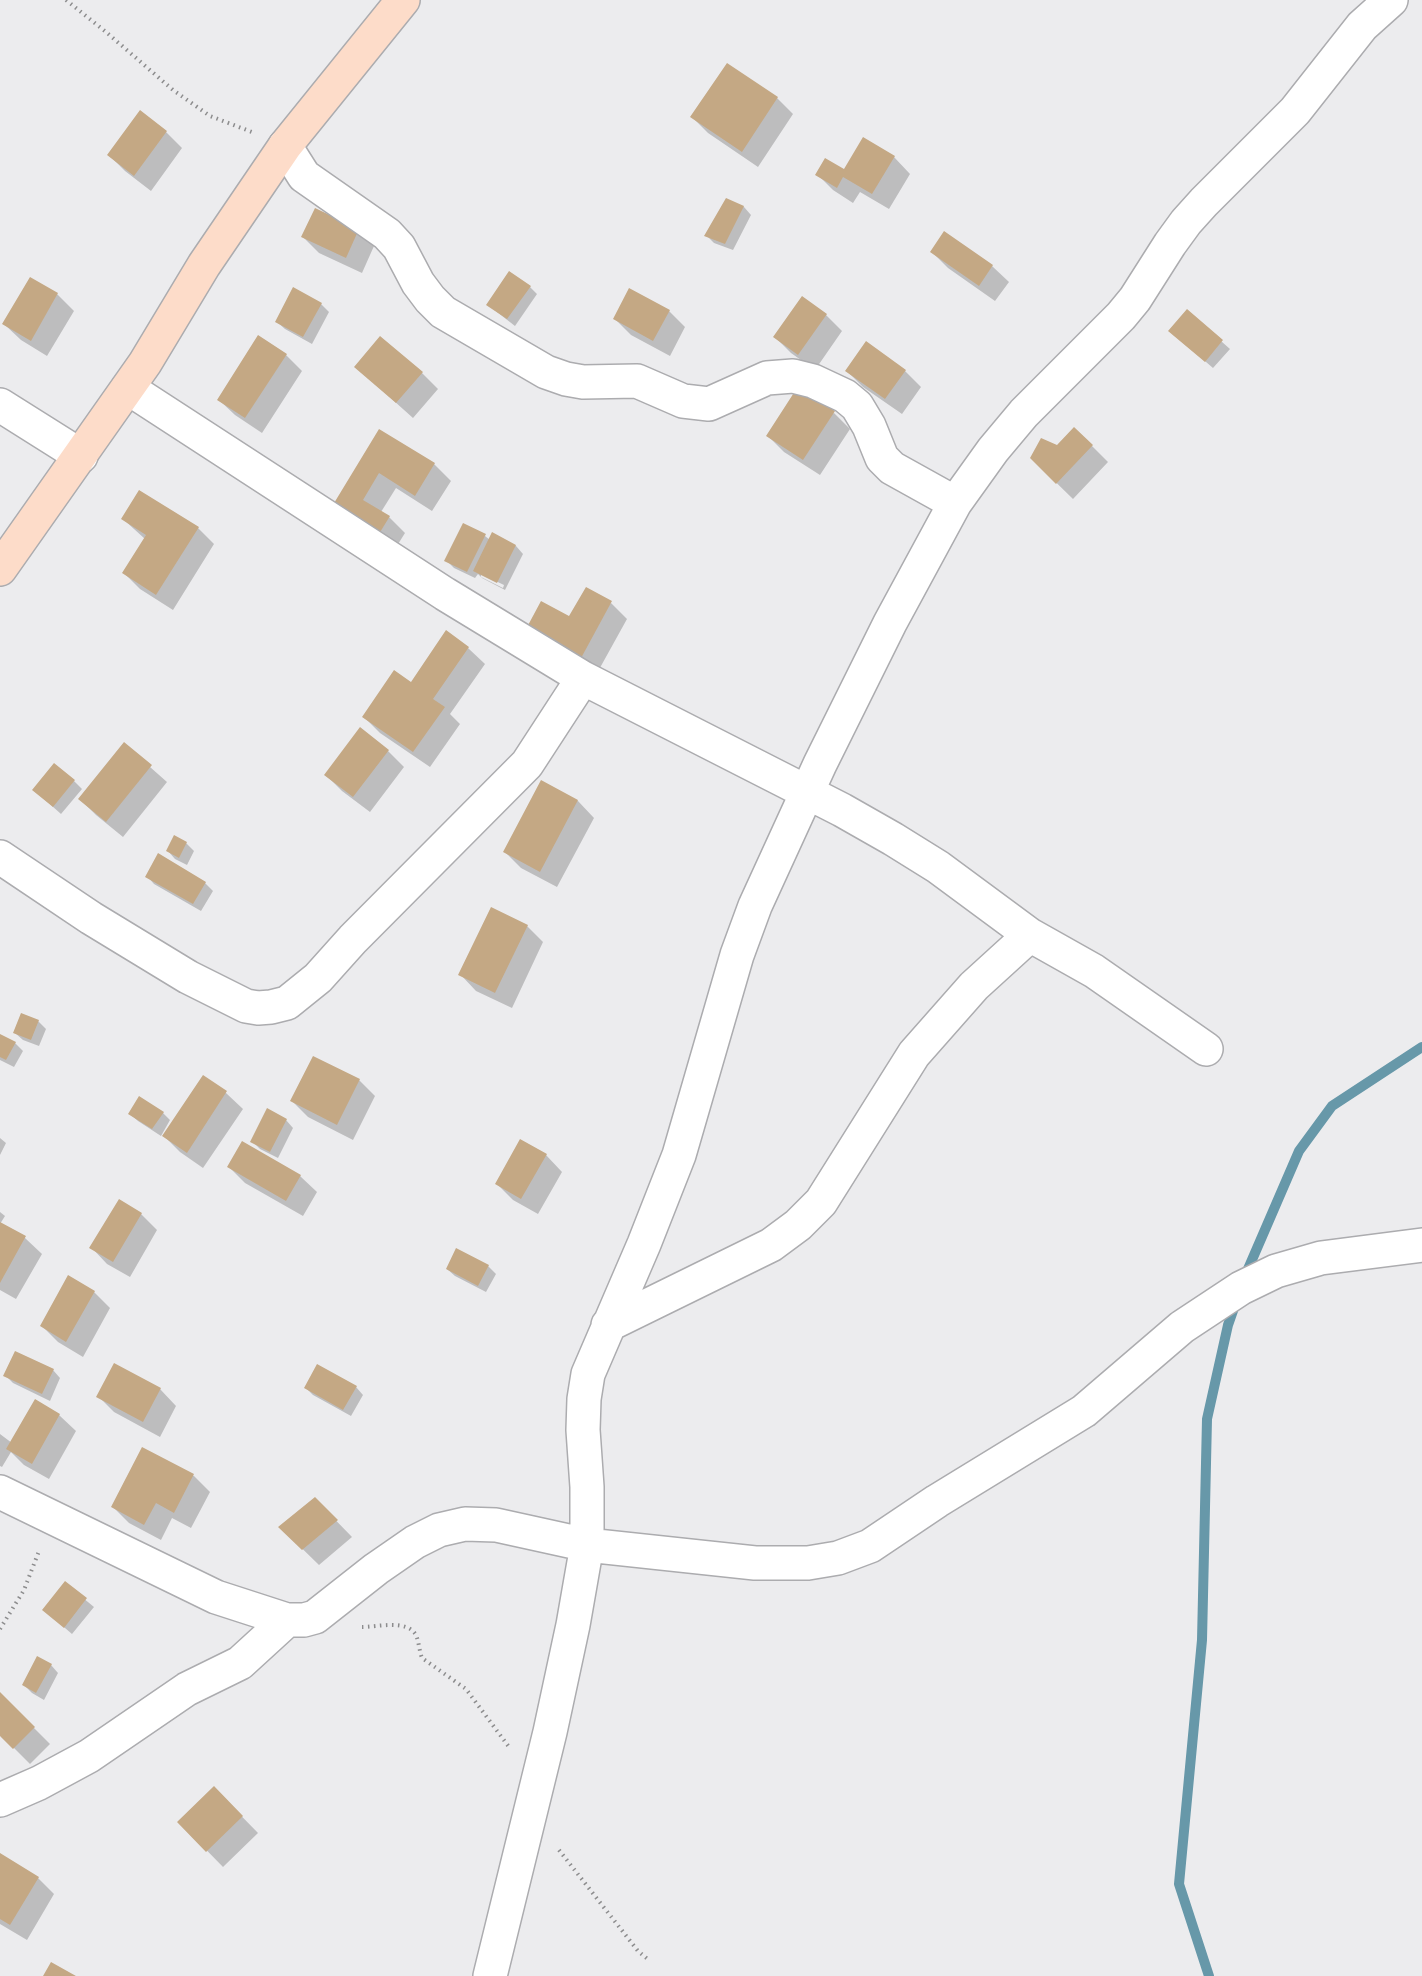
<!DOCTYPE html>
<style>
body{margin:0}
canvas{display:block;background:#ececee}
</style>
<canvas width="1422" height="1976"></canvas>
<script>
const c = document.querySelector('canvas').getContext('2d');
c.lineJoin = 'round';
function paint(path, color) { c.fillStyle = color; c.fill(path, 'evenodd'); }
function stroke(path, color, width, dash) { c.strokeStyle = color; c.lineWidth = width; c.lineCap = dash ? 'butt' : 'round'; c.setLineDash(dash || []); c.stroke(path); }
paint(new Path2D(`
 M777,98L793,114L758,167L708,133L692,117Z
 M166,132L182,148L151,191L125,171L109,155Z
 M894,157L910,174L889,209L860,192L853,203L833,190L817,174L844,171Z
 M727,200L744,207L751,215L733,250L714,243L706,235Z
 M358,230L374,246L362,273L319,253L303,237Z
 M932,252L992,266L1009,282L995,301L948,268Z
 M30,279L57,294L74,311L47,356L21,340L4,324Z
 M530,287L537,294L515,326L488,305Z
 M294,289L321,304L329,312L312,344L285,329L277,322Z
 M802,298L826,315L842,331L815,370L791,353L775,337Z
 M669,311L685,327L670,356L631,335L615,319Z
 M1187,311L1230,349L1213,368L1178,338Z
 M286,355L302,371L262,433L235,415L218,399Z
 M356,367L422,373L438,389L413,418Z
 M847,371H905L921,387L902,414L863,387Z
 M834,413L850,429L820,475L784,452L768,436Z
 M1075,429L1108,462L1073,499L1031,458L1057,447Z
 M380,431L434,464L451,481L432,511L396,488L381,512L389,517L405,533L390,557L346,529Z
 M123,519L198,528L214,544L173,610L140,589L124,573L145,539Z
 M493,534L516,546L523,554L505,590L482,578L478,574L475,578L454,568L446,560L485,536L490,540ZM481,574L504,585L503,588L481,577Z
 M611,603L627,619L596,675L544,645Z
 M468,648L485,664L450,714L460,724L430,767L380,733L364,717L411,684Z
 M124,744L167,782L123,837L96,815L80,799Z
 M388,751L404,767L370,812L342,791L326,775Z
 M74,781L82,789L61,814L34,790Z
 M542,782L578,801L594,818L557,887L521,868L505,852Z
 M186,843L194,851L187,865L175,859L168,851Z
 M147,876L205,883L213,891L201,911L154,884Z
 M527,926L543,942L512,1008L476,991L460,974Z
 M38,1021L46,1029L39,1046L23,1040L15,1033Z
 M0,1036L15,1043L23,1051L14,1067L0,1060Z
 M203,1077L226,1093L243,1109L203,1168L180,1152L164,1136Z
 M359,1080L375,1096L353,1140L308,1117L292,1101Z
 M163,1113L170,1120L161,1136L138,1121L130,1114Z
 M286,1120L293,1128L278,1158L260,1149L252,1141Z
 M0,1138L6,1143L0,1155Z
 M521,1141L546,1155L562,1172L538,1214L513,1200L497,1184Z
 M243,1143L300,1176L317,1192L303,1216L245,1183L229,1167Z
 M0,1212L5,1216L0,1224L25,1238L42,1254L16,1299L0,1290Z
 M141,1214L157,1230L130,1277L107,1264L91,1247Z
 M488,1266L496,1274L486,1292L455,1276L447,1269Z
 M94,1292L110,1308L83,1357L58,1342L42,1326Z
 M53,1370L60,1378L50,1401L13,1383L5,1375Z
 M356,1387L363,1395L351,1416L313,1395L306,1388Z
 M160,1389L176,1406L160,1437L114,1412L98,1396Z
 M59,1415L76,1431L49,1479L24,1465L11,1452L2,1467L0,1466V1434L12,1443Z
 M143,1449L194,1476L210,1492L191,1528L172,1518L161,1540L129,1523L112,1506Z
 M315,1499L352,1537L319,1565L280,1527Z
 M65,1583L94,1607L72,1634L44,1610Z
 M51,1665L58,1673L44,1700L32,1693L24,1685Z
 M0,1694L50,1744L30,1764L0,1734Z
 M214,1788L258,1833L223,1867L179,1822Z
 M0,1855L38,1878L54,1894L27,1940L0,1924Z`), '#0003');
stroke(new Path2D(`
 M1245,1276L1299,1151L1332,1106L1422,1047
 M1209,1976L1179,1884L1202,1640L1207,1419L1228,1325L1236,1302`), '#6798a9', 10);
paint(new Path2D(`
 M727,63L778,97L742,152L690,117Z
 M140,110L167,131L134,176L107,155Z
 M863,137L895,156L872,194L843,177L837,188L815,175L825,158L844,169Z
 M726,198L744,206L725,244L704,236Z
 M315,208L359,229L346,258L301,237Z
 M944,231L993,265L979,286L930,252Z
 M509,271L531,286L507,319L486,305Z
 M30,277L58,293L31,341L2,324Z
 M293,287L322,303L303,337L275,322Z
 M629,288L670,310L653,341L613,319Z
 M802,296L827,314L798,355L773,337Z
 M1187,309L1223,340L1205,362L1168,331Z
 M258,335L287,354L245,418L217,400Z
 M380,336L423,372L396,403L354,367Z
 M866,341L906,370L885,399L845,371Z
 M797,388L835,411L803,460L766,436Z
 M1074,427L1093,445L1056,484L1030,458L1041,438L1057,445Z
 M379,429L435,463L415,496L379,473L363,500L390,516L374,542L328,513Z
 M139,490L199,527L156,595L122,573L146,535L121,519Z
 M463,523L486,534L467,572L444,561Z
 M492,532L516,545L497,583L473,571Z
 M586,587L612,601L580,660L526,629L541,601L569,616Z
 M446,630L469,647L433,699L445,707L413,752L362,717L394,670L411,682Z
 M360,727L389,750L353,797L324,775Z
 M124,742L152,765L106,822L78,799Z
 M54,763L75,780L53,807L32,790Z
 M541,780L578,800L540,872L503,852Z
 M174,835L187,842L179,858L166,851Z
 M158,853L206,882L193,904L145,877Z
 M491,907L528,925L495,993L458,975Z
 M21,1013L39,1020L31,1040L13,1033Z
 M0,1034L16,1042L6,1060L0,1057Z
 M313,1056L360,1079L337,1125L290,1101Z
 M203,1075L227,1091L187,1153L162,1136Z
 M139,1096L164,1112L152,1129L128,1114Z
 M267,1108L287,1119L270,1152L250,1142Z
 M520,1139L547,1154L521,1199L495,1184Z
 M242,1141L301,1175L286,1201L227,1167Z
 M119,1199L142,1213L113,1262L89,1248Z
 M0,1222L26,1236L0,1283Z
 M456,1248L489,1265L478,1286L446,1269Z
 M68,1275L95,1291L66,1342L40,1326Z
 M15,1351L54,1369L42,1394L3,1376Z
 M114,1363L161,1388L143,1422L96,1397Z
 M317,1364L357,1386L343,1410L304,1388Z
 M35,1399L60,1414L32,1464L6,1449Z
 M142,1447L194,1474L174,1513L156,1503L144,1525L111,1507Z
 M315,1497L338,1520L302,1550L278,1527Z
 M65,1581L87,1598L64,1628L42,1610Z
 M37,1656L52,1664L36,1693L22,1685Z
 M0,1692L35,1727L13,1749L0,1736Z
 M214,1786L243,1816L206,1852L177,1822Z
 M0,1853L39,1877L10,1925L0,1919Z
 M51,1962L76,1976H43Z`), '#c4a884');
const street = new Path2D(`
 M285,146L304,176L387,234L399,247L418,283L430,299L443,312L546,372L566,379L583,382L637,381L683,401L709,404L767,378L793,376L813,381L845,396L857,406L869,426L882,458L892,468L955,503
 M128,388L445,594L583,678L842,810L893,839L938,867L1030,935L1094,971L1206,1049
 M0,405L81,456
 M0,857L91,918L188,977L246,1006L258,1008L271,1007L287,1003L318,978L353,939L527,764L583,678
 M608,1325L771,1245L798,1225L821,1202L914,1054L974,986L1030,935
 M0,1492L216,1597L287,1620H304L315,1617L376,1569L415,1542L439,1530L465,1524L496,1525L587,1545L755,1563H808L838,1558L870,1546L937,1501L1084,1411L1182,1327L1241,1288L1276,1271L1321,1258L1422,1245
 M0,1800L39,1783L89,1756L187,1689L240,1663L287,1620
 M490,1976L550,1732L573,1625L587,1545V1487L583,1430L584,1399L588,1374L644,1244L679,1155L737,955L755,906L820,764L890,623L955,503L993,450L1024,413L1121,316L1135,299L1170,244L1186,222L1204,202L1295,111L1362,26L1391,0`);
const secondary = new Path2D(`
 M0,569L145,363L204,265L285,146L403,0`);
stroke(street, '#acacaf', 36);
stroke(secondary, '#acacaf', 36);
stroke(new Path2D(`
 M66,0L106,32L173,90L210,116L252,132
 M362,1627C377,1627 407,1619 416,1635C419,1642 419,1650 422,1658L466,1689L509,1747
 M0,1629L24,1590L39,1551
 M559,1850L638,1951L650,1961`), '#8d8d8e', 4, [1.5, 4.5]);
stroke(street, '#fff', 33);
stroke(secondary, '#fddcc9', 33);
</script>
